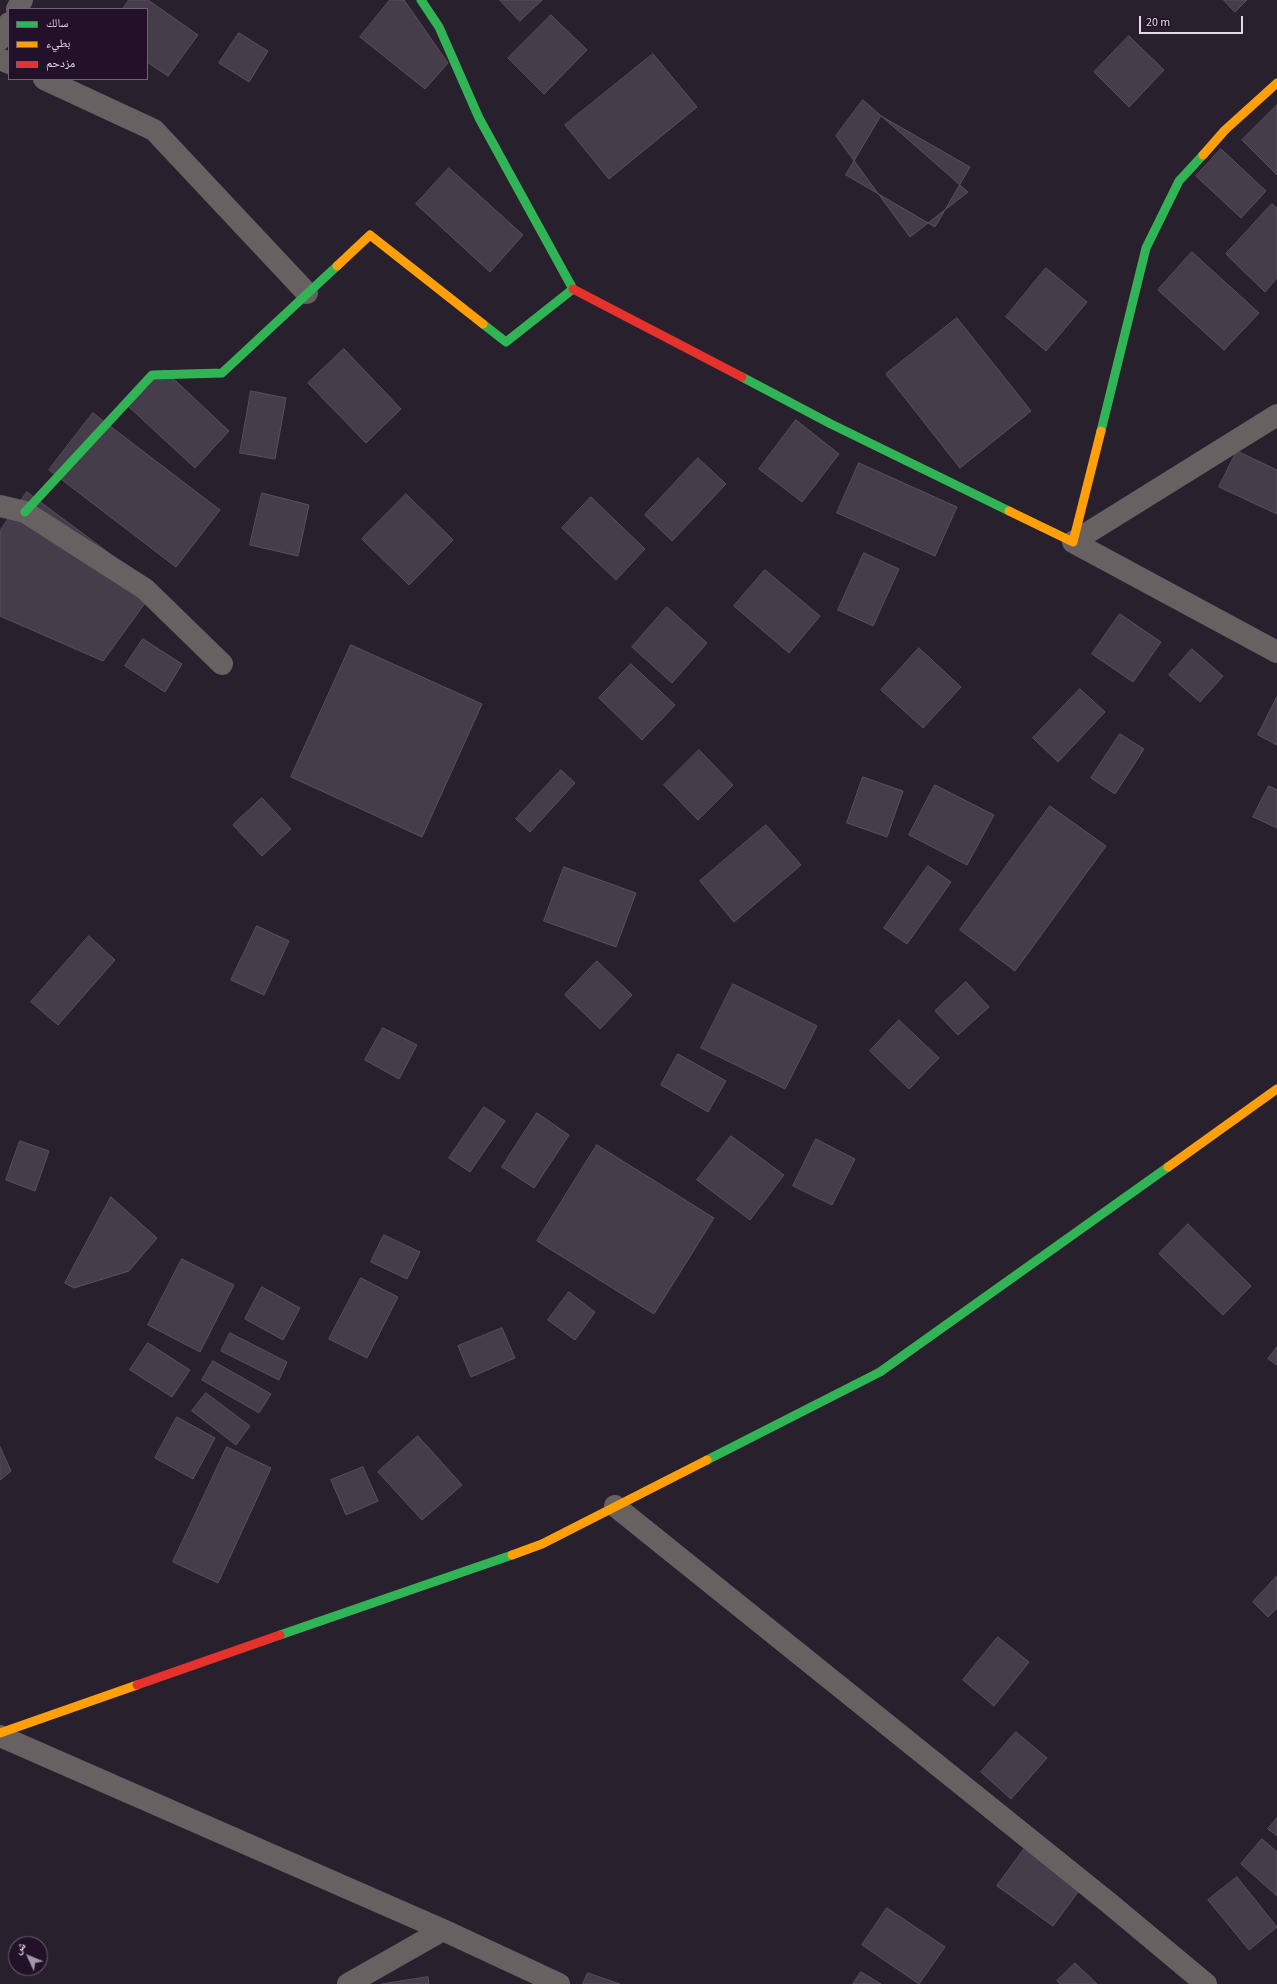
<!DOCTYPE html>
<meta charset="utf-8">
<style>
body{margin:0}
#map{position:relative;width:1277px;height:1984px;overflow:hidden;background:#29202d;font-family:"Source Sans 3","Noto Naskh Arabic",sans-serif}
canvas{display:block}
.legend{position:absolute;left:8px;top:8px;width:140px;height:72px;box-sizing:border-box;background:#221128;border:1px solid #6f6174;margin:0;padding:5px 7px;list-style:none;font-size:12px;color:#e3d8e7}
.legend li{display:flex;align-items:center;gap:8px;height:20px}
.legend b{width:20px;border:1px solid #6f6174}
.north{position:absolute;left:8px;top:1936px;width:40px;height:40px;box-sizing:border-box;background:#221128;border:1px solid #6f6174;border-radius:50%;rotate:314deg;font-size:11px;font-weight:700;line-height:16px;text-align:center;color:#e3d8e7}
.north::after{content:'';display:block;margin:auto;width:14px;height:18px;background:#a298a6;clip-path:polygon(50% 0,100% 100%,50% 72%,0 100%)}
.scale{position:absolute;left:1139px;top:16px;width:104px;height:18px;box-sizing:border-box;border:2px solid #e3d8e7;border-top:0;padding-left:5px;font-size:12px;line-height:14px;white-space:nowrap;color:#e3d8e7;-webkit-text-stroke:3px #221128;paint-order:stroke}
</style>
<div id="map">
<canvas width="1277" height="1984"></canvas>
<ul class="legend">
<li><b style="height:5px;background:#30b455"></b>سالك</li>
<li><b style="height:5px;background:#ff9f0a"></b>بطيء</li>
<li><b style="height:5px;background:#e5322d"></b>مزدحم</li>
</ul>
<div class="north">ش</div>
<div class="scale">20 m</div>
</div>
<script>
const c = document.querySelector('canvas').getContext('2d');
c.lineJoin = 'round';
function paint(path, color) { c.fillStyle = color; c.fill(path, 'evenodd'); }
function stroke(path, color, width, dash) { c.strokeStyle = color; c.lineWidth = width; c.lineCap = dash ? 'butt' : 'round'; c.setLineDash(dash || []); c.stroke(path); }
const building = new Path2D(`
 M129,0H148L198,35L168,76L147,62V9H123Z
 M390,0H404L448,63L425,89L360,37Z
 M500,0H542L520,21Z
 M1224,0H1247L1235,12Z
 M551,15L587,50L544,94L508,58Z
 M239,33L268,51L249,82L219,63Z
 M1129,36L1164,70L1129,107L1094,72Z
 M653,54L697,107L609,179L565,125Z
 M863,100L968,192L910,237L836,136Z
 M1277,105V175L1242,140Z
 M881,116L970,167L935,227L846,175Z
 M1221,149L1266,191L1241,218L1196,176Z
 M449,168L523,235L490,272L416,204Z
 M1272,204L1277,208V278L1265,292L1226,254Z
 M1192,252L1259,313L1224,350L1158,290Z
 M1046,268L1087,302L1046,351L1006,317Z
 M957,318L1031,411L960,468L886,374Z
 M344,349L401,409L366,443L308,383Z
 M164,370L229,431L195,468L129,407Z
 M251,391L286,398L275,459L240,453Z
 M93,413L220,510L176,567L49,470Z
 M796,420L839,454L802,502L759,469Z
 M1237,451L1277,470V514L1219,487Z
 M698,458L726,484L672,541L645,515Z
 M859,463L957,507L935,556L837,513Z
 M27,492L156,588L103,661L0,616V531Z
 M262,493L309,505L298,556L250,545Z
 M406,494L453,540L409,585L362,539Z
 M591,497L645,549L616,580L562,528Z
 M864,553L899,569L873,626L838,610Z
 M765,570L820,616L789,653L734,606Z
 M667,607L707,643L672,683L632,647Z
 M1120,614L1161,642L1133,682L1092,654Z
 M143,639L182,664L165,692L125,666Z
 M351,645L482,704L422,837L291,777Z
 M919,648L961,687L923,728L881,690Z
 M1192,649L1223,676L1200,702L1169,675Z
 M631,664L675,705L642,740L599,698Z
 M1080,689L1105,712L1058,762L1033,738Z
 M1277,697V745L1258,735Z
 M1120,734L1144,749L1115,794L1091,778Z
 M699,750L733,785L698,820L664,785Z
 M561,770L575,783L530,832L516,819Z
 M863,777L903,791L887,837L847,823Z
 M935,785L994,815L967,865L909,835Z
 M1269,786L1277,790V828L1253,817Z
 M262,798L291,829L262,856L233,825Z
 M1050,806L1106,846L1015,971L960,930Z
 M766,825L801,865L734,922L700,881Z
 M928,866L951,882L907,944L884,928Z
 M564,867L636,893L616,947L544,921Z
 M257,926L289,941L264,995L231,980Z
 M89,936L115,960L58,1025L31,1002Z
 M597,961L632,995L600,1029L565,995Z
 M966,982L989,1007L958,1035L935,1011Z
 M733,984L817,1026L785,1089L701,1048Z
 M899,1020L939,1058L909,1089L870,1051Z
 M383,1028L417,1045L399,1079L365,1060Z
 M678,1054L726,1081L708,1112L661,1085Z
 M484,1107L505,1121L470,1172L449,1158Z
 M537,1113L569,1135L534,1188L502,1167Z
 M731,1136L784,1175L750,1220L697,1180Z
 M816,1139L855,1159L832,1205L793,1186Z
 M20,1141L49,1151L35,1191L6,1180Z
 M597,1145L714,1218L654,1314L537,1241Z
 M111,1197L157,1238L129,1271L74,1288L65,1283Z
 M1188,1224L1251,1286L1223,1315L1159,1254Z
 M384,1235L420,1252L407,1279L371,1262Z
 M182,1259L234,1285L200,1352L148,1325Z
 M361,1278L398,1297L367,1358L329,1339Z
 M262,1287L300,1308L283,1340L245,1319Z
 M569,1292L595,1312L575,1340L548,1320Z
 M502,1328L515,1358L471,1377L458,1346Z
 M230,1333L287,1362L279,1380L221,1351Z
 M148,1343L190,1370L172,1397L130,1370Z
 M1277,1347V1365L1268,1359Z
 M213,1361L271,1394L259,1413L202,1380Z
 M206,1393L250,1426L236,1445L192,1411Z
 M177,1417L215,1438L193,1479L155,1458Z
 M418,1436L462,1485L422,1520L378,1472Z
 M0,1447L11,1471L0,1480Z
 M227,1447L271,1468L218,1583L173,1562Z
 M363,1467L378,1501L346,1515L331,1480Z
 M1277,1576V1608L1268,1617L1253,1602Z
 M998,1637L1029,1662L994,1706L963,1680Z
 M1016,1732L1047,1758L1011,1799L981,1772Z
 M1277,1818V1836L1268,1829Z
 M1033,1837L1089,1877L1053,1926L997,1886Z
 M1262,1839L1277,1852V1896L1241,1864Z
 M1237,1877L1277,1927L1249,1950L1208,1900Z
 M887,1908L945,1947L919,1984L862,1945Z
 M1075,1963L1097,1984H1060L1057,1981Z
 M861,1972L881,1984H853Z
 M588,1973L620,1984H583Z
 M428,1977L429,1984H382Z`);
paint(building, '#453d49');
stroke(building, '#59515c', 1);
stroke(new Path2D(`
 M17,9L22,0
 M0,39L9,23
 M0,59L9,63
 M44,79L154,130L307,293
 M1277,415L1073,542L1277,652
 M0,506L25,512L145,589L222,664
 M615,1506L1109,1903L1206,1984
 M0,1736L443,1930L559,1984
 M348,1984L443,1930`), '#686161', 22);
stroke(new Path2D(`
 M421,0L439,27L479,118L573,289L506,342L483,324
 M742,377L831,424L1009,511
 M1101,431L1146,248L1179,181L1203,155
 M25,512L152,375L222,373L337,266
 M707,1460L880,1372L1168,1167
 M280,1635L512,1555`), '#30b455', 9);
stroke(new Path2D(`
 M1203,155L1225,130L1277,83
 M337,266L370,235L483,324
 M1009,511L1073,542L1101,431
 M1168,1167L1277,1089
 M512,1555L542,1544L707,1460
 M0,1733L137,1685`), '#ff9f0a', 9);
stroke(new Path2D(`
 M573,289L742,377
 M137,1685L280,1635`), '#e5322d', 9);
</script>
